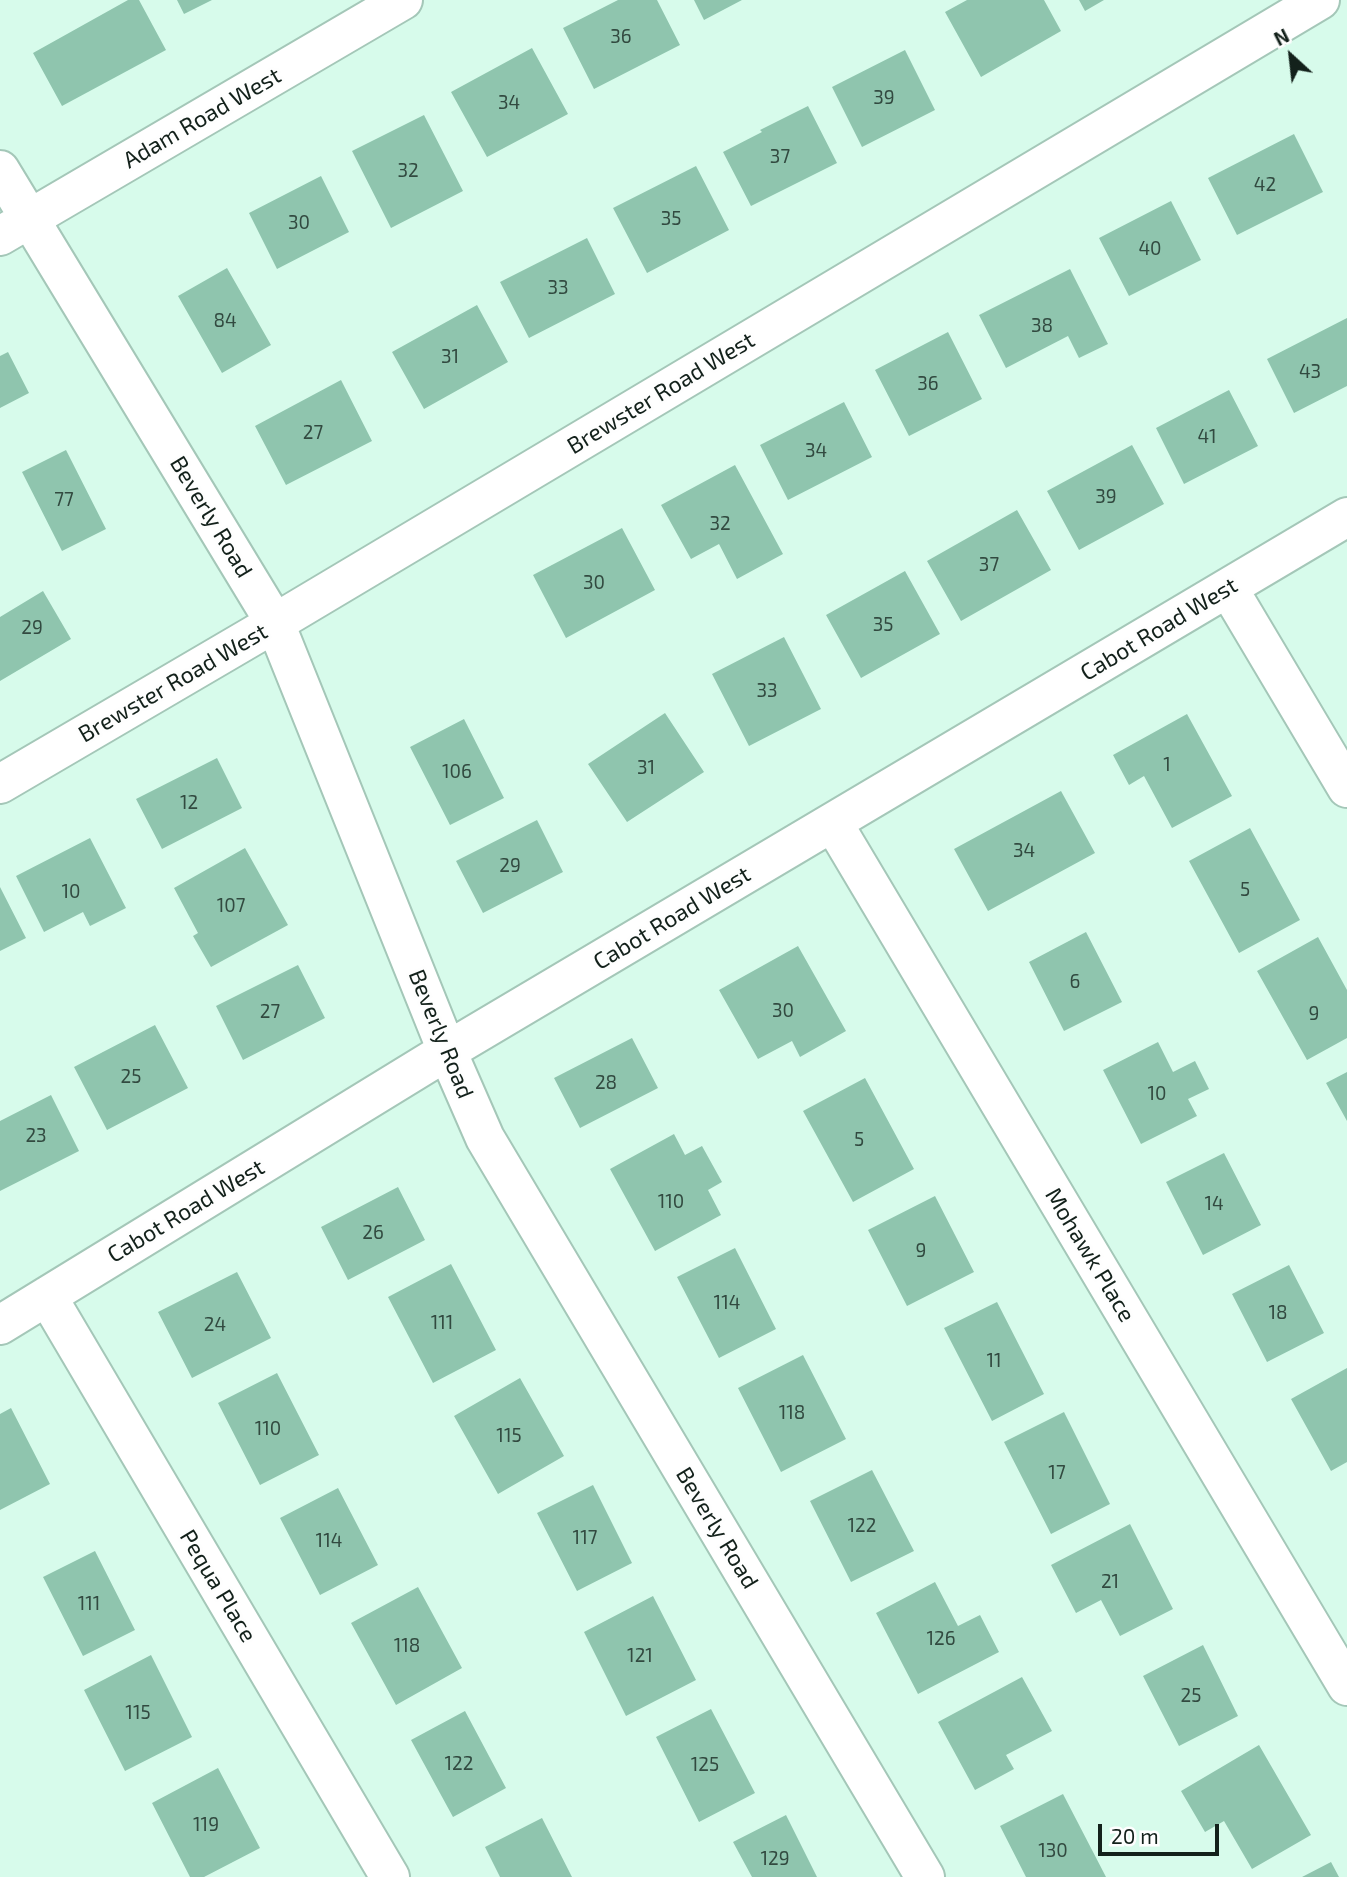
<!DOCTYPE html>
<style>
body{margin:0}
#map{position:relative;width:1347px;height:1877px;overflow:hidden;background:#d7fbeb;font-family:"Exo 2",sans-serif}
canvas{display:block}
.north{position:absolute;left:1256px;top:21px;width:70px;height:70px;-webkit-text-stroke:5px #fefefe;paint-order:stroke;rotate:333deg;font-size:19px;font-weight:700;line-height:28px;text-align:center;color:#13211b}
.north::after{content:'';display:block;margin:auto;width:24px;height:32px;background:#13211b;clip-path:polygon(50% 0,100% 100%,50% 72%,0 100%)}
.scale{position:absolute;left:1098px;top:1824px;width:121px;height:32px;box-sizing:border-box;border:4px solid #13211b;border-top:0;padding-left:9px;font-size:21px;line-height:24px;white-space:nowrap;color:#13211b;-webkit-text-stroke:5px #fefefe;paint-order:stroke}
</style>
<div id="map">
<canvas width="1347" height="1877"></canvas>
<div class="north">N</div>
<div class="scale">20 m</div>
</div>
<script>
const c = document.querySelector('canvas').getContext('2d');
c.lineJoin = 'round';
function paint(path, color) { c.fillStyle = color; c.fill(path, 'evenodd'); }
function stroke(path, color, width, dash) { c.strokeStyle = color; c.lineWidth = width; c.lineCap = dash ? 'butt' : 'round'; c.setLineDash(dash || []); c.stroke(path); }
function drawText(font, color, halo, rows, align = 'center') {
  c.font = font + ' "Exo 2",sans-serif'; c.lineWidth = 6; c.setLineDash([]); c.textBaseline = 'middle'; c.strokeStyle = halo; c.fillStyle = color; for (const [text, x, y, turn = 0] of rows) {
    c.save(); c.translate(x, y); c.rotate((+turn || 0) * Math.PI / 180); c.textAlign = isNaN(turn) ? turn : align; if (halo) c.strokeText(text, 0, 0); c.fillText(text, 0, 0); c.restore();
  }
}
paint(new Path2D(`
 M128,0H139L166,50L62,106L33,53Z
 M177,0H212L184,14Z
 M618,0H657L680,45L594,89L563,28Z
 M694,0H742L704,20Z
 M967,0H1044L1061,31L981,77L945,12Z
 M1079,0H1104L1085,11Z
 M532,48L568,114L487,157L451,92Z
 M905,50L935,110L862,147L832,87Z
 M808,106L837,163L751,206L723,152L762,132L760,130Z
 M424,115L463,191L391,228L352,151Z
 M1294,134L1323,192L1237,235L1208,178Z
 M696,166L729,230L647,273L613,208Z
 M321,176L349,232L277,269L249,213Z
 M1171,201L1201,260L1129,296L1099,238Z
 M587,238L615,294L529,338L500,282Z
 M227,268L271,345L222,373L178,296Z
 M1070,269L1108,344L1079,358L1068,336L1006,368L979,315Z
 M477,305L508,362L424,409L392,352Z
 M1347,318V386L1294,413L1267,359Z
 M948,332L982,399L909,436L875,370Z
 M8,352L29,393L0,408V356Z
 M341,380L372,441L286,485L255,426Z
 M1229,390L1258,446L1184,484L1156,428Z
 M844,402L872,457L788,500L760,445Z
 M1132,445L1164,504L1079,550L1047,491Z
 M66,450L106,529L62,551L22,472Z
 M735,465L783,554L737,579L719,544L691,559L661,505Z
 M1017,510L1051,570L961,621L927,561Z
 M622,528L655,590L566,638L533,575Z
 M905,571L940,634L861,678L826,615Z
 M43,591L71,639L0,681V617Z
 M784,637L821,709L749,746L712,674Z
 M665,713L704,772L627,822L588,764Z
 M1187,714L1232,796L1172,828L1144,776L1129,785L1113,755Z
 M464,719L504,798L450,825L410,747Z
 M217,758L242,808L162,849L136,799Z
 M1061,791L1095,853L988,911L954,849Z
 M537,820L563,872L483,913L456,861Z
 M1250,828L1300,920L1239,953L1189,861Z
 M90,838L126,908L90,926L83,912L44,932L16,876Z
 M245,848L288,925L211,967L193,936L198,933L174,888Z
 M0,887L26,938L0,951Z
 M1086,932L1122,1002L1064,1031L1029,962Z
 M1318,937L1347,990V1038L1307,1060L1257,971Z
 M798,946L846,1031L800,1057L792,1041L758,1059L719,990Z
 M298,965L325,1018L243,1060L216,1006Z
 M155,1025L188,1088L107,1130L74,1067Z
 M632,1038L658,1088L580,1128L554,1078Z
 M1158,1042L1173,1072L1195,1061L1209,1089L1188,1099L1197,1116L1141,1144L1103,1070Z
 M1347,1072V1121L1326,1083Z
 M865,1078L914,1169L853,1202L803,1111Z
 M51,1095L79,1151L0,1191V1121Z
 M674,1134L685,1155L702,1146L722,1182L708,1190L721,1215L655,1251L610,1169Z
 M1224,1153L1261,1225L1203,1255L1166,1182Z
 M398,1187L425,1240L348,1280L321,1227Z
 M935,1196L974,1272L907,1306L868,1230Z
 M735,1248L776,1329L719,1358L677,1277Z
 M451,1264L496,1350L433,1383L388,1297Z
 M1289,1265L1324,1333L1267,1362L1232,1294Z
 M237,1272L271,1338L192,1378L158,1312Z
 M997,1302L1044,1394L992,1421L944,1328Z
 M803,1355L846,1439L781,1472L738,1388Z
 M1347,1368V1462L1331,1471L1291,1399Z
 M277,1373L319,1455L260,1485L218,1403Z
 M520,1378L564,1456L498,1494L454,1416Z
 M11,1408L50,1484L0,1510V1414Z
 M1064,1412L1110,1504L1051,1534L1004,1442Z
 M872,1470L914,1551L851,1582L810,1501Z
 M593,1485L632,1563L577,1591L537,1513Z
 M338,1488L378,1565L320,1595L280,1518Z
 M1130,1524L1173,1609L1120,1636L1101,1600L1076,1613L1051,1565Z
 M95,1551L135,1630L83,1656L43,1577Z
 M935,1582L958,1626L980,1615L999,1652L918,1694L876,1613Z
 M418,1587L462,1668L396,1705L351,1623Z
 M653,1596L696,1680L626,1716L584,1632Z
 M1203,1645L1238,1716L1179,1746L1143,1676Z
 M151,1655L192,1737L125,1771L84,1690Z
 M1022,1677L1052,1731L1006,1755L1014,1769L975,1790L938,1722Z
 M711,1709L755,1793L699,1822L656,1737Z
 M465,1711L506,1788L453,1817L411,1740Z
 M1259,1745L1311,1835L1252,1869L1224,1821L1205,1832L1181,1791Z
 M218,1768L260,1848L204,1877H190L152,1803Z
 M1063,1794L1106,1877H1026L1000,1826Z
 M786,1815L817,1877H752L733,1842Z
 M542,1818L572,1877H500L485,1847Z
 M1331,1862L1339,1877H1302Z`), '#8fc5ae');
const minor = new Path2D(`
 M0,170L275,623L447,1051L485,1138L925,1877
 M0,236L403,0
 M1228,588L1347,788
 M0,784L275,623L1320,0
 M833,823L1347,1686
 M47,1296L390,1877
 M0,1325L447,1051L1347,517`);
stroke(minor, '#a4c7b8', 42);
stroke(minor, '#fff', 38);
drawText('19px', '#324a40', null, [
 ["36",621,37],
 ["39",884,98],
 ["34",509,103],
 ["37",780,157],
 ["32",408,171],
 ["42",1265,185],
 ["35",671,219],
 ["30",299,223],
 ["40",1150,249],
 ["33",558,288],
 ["84",225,321],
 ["38",1042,326],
 ["31",450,357],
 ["43",1310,372],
 ["36",928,384],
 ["27",313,433],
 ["41",1207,437],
 ["34",816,451],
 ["39",1106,497],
 ["77",64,500],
 ["32",720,524],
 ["37",989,565],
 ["30",594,583],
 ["35",883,625],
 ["29",32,628],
 ["33",767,691],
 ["1",1167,765],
 ["31",646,768],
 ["106",457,772],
 ["12",189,803],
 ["34",1024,851],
 ["29",510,866],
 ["5",1245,890],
 ["10",71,892],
 ["107",231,906],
 ["6",1075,982],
 ["30",783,1011],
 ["27",270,1012],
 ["9",1314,1014],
 ["25",131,1077],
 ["28",606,1083],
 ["10",1157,1094],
 ["23",36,1136],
 ["5",859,1140],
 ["110",671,1202],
 ["14",1214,1204],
 ["26",373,1233],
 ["9",921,1251],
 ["114",727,1303],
 ["18",1278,1313],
 ["111",442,1323],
 ["24",215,1325],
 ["11",994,1361],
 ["118",792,1413],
 ["110",268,1429],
 ["115",509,1436],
 ["17",1057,1473],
 ["122",862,1526],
 ["117",585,1538],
 ["114",329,1541],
 ["21",1110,1582],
 ["111",89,1604],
 ["126",941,1639],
 ["118",407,1646],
 ["121",640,1656],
 ["25",1191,1696],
 ["115",138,1713],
 ["122",459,1764],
 ["125",705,1765],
 ["119",206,1825],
 ["130",1053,1851],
 ["129",775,1859]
]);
drawText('23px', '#13211b', '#fefefe', [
 ["Adam Road West",202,118,-30],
 ["Brewster Road West",661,393,-31],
 ["Beverly Road",211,517,59],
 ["Cabot Road West",1159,629,-31],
 ["Brewster Road West",173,683,-30],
 ["Cabot Road West",672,918,-31],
 ["Beverly Road",441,1034,68],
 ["Cabot Road West",186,1211,-31],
 ["Mohawk Place",1090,1255,59],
 ["Beverly Road",717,1528,59],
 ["Pequa Place",218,1586,59]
]);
</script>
